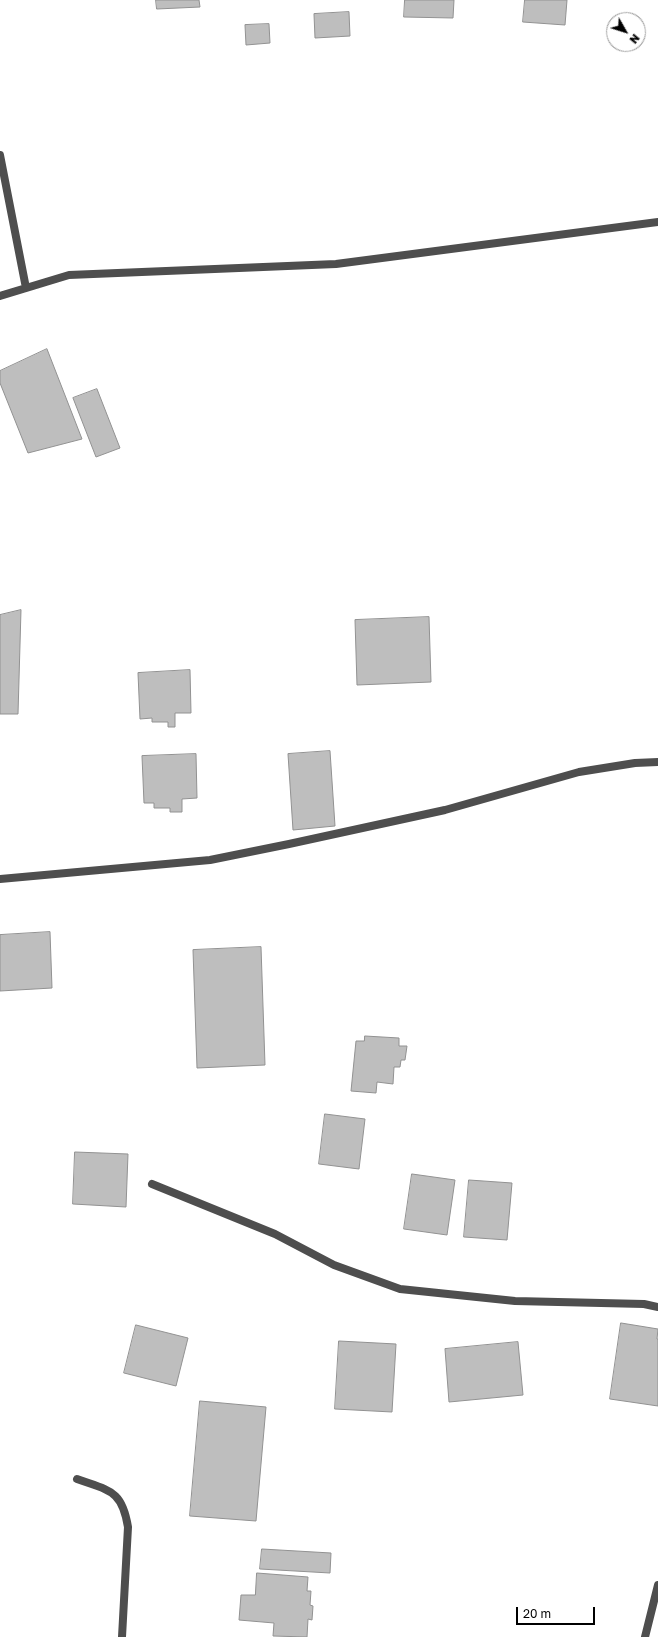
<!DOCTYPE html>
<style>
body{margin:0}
#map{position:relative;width:658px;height:1637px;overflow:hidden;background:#fff;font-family:"Golos Text",sans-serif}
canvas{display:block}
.north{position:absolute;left:606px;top:12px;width:40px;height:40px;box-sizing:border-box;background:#fff;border:1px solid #999;border-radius:50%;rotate:129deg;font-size:11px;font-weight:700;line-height:16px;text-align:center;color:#000}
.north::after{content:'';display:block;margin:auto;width:14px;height:18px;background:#000;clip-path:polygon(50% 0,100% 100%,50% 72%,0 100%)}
.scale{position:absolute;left:516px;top:1607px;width:79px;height:18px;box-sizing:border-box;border:2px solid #000;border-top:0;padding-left:5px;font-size:12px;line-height:14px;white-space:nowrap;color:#000;-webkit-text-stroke:3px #fff;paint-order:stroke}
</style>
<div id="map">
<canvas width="658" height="1637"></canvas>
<div class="north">N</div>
<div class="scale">20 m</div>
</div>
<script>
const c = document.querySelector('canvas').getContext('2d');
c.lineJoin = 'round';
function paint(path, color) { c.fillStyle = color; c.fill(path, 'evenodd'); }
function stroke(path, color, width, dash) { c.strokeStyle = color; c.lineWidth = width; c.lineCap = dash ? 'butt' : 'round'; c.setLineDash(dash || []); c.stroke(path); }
const building = new Path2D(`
 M156,0H199L200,7L157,9Z
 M405,0H454L453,18L404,17Z
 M525,0H567L565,25L523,22Z
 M349,12L350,36L315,38L314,14Z
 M269,24L270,43L246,45L245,25Z
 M47,349L82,439L28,453L0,383V371Z
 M97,389L120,448L96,457L73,398Z
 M21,610L18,714H0V615Z
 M429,617L431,682L357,685L355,620Z
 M190,670L191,713H175V727H168V722H152V718L140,719L138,673Z
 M330,751L335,826L293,830L288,754Z
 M196,754L197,798L182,799V812H170V808H154V803H144L142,756Z
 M50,932L52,988L0,991V935Z
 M261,947L265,1065L197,1068L193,950Z
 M365,1036L399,1038V1046H407L405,1060H401L400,1067H394L393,1084L377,1082L376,1093L351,1091L356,1041H364Z
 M325,1114L365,1119L359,1169L319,1164Z
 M75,1152L128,1154L126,1207L73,1204Z
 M412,1174L455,1180L447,1235L404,1229Z
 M469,1180L512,1183L507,1240L464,1237Z
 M621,1323L658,1329L657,1339H658V1406L610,1399Z
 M136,1325L188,1338L176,1386L124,1373Z
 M339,1341L396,1344L392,1412L335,1409Z
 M518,1342L523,1395L449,1402L445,1349Z
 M200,1401L266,1407L256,1521L190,1516Z
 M262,1549L331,1553L330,1573L260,1569Z
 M257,1573L308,1577L307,1591H311L310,1605L313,1606L312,1620L308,1619L307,1637L273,1636L274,1623L239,1620L241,1595H255Z`);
paint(building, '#bebebe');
stroke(building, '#929292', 1);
stroke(new Path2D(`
 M0,155L26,288
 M0,296L69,275L336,264L658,222
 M0,879L210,860L289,844L445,810L579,772L635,763L658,762
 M152,1184L275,1234L334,1265L400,1289L515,1301L644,1304L658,1307
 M77,1479C110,1491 122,1490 128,1527L122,1637
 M645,1637L658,1585`), '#4e4e4e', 8);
</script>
